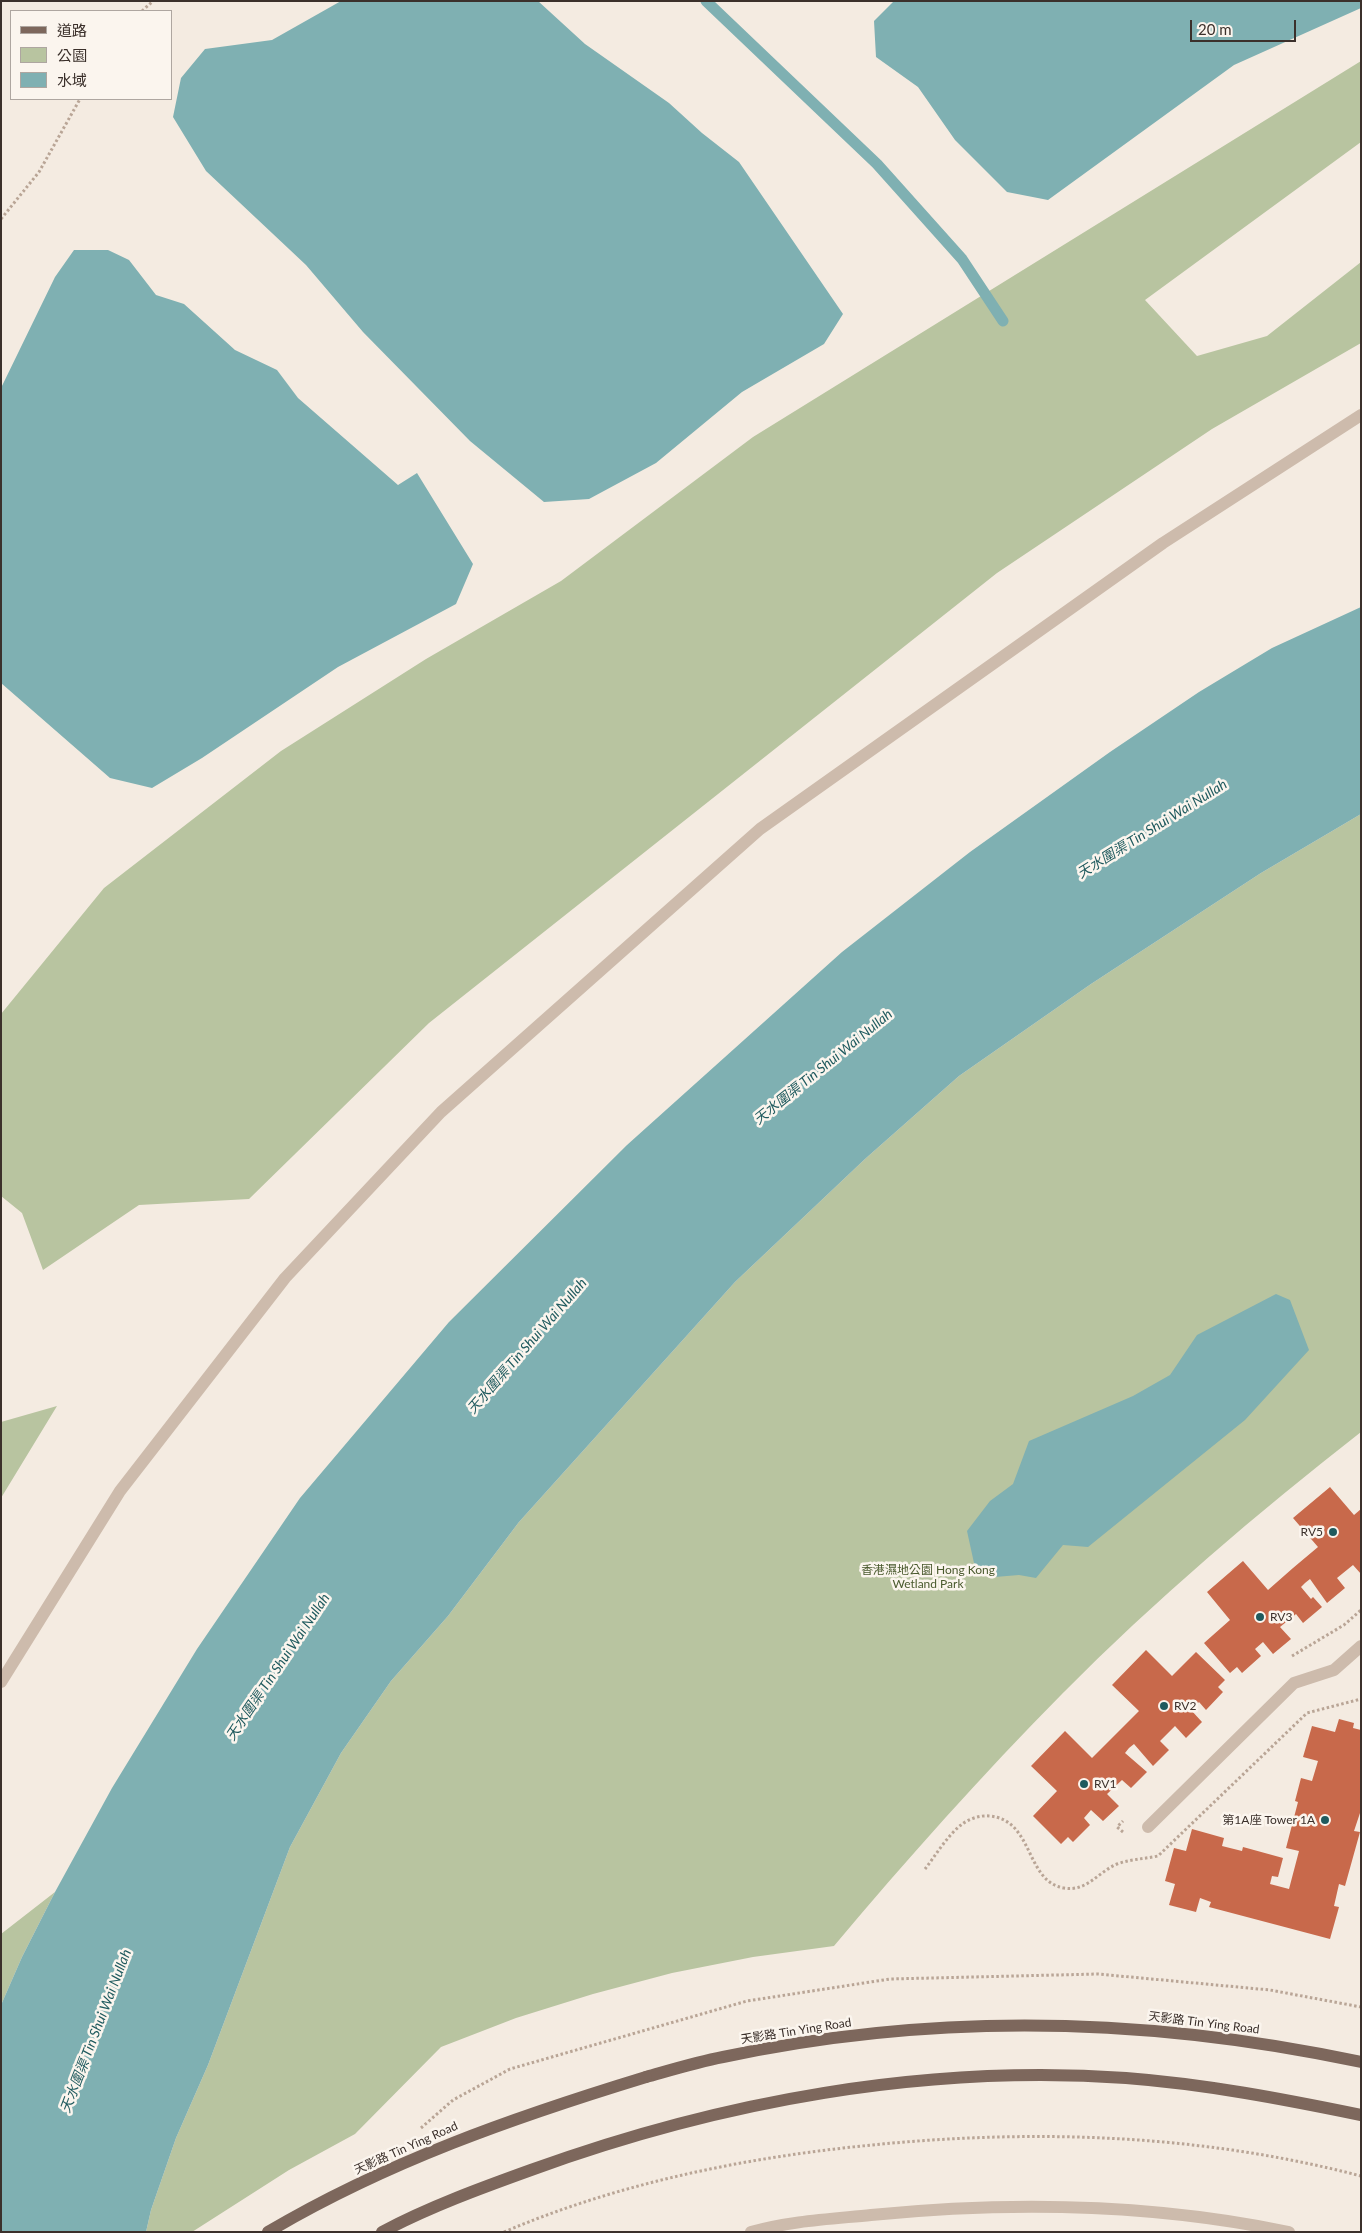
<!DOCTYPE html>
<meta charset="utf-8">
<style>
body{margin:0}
#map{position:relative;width:1362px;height:2233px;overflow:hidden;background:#f4ebe1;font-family:Lato,"Noto Sans TC",sans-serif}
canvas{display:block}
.frame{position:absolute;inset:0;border:2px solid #3b302b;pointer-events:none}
.legend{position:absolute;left:10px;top:10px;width:162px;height:90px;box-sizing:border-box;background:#fbf5ee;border:1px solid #aea6a0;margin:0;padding:6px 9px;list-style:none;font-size:15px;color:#3b302b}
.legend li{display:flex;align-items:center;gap:10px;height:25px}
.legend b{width:25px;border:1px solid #aea6a0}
.scale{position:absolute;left:1190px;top:20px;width:106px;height:22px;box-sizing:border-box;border:2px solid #3b302b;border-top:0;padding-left:6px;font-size:15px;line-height:18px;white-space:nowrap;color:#3b302b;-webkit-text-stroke:4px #fbf5ee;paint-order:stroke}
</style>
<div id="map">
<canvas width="1362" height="2233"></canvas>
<div class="frame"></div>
<ul class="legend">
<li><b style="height:6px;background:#7d675c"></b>道路</li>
<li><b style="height:14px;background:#b8c4a0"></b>公園</li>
<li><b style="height:14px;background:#7fb0b2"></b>水域</li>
</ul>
<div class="scale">20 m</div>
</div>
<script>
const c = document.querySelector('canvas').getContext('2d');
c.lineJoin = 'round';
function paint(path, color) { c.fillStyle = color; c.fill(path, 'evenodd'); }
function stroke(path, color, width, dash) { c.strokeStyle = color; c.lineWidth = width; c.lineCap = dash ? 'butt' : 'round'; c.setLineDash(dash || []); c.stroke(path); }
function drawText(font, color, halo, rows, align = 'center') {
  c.font = font + ' Lato,"Noto Sans TC",sans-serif'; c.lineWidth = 5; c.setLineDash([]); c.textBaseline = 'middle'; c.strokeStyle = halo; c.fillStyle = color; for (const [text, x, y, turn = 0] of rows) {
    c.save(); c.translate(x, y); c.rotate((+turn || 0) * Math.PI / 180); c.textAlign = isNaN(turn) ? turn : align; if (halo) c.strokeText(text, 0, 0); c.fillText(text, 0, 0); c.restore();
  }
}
paint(new Path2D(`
 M1361,61V142L1145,300L1197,356L1267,336L1361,262V343L1212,429L997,573L429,1023L249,1199L139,1205L43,1270L22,1213L1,1196V1014L104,888L281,751L426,659L561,581L753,437Z
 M1361,814V1432C1257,1513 1155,1600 1062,1694C982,1775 907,1859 834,1946L753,1957L672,1973L593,1994L516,2018L441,2047L355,2134L289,2170L192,2232H146L151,2210L176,2138L208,2065L290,1847L341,1753L391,1681L448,1616L519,1522L735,1282L865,1159L959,1076L1091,984L1261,873Z
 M57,1406L1,1498V1422Z
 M55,1892L22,1957L1,2005V1934Z`), '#b8c4a0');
paint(new Path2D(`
 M341,1H538L585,44L669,103L702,133L739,162L843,314L824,344L742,392L656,463L589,499L544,502L470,441L363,332L306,265L206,171L173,117L181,78L205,49L272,40Z
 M894,1H1361V8L1234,65L1048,200L1007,192L955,140L918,87L876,57L874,21Z
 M74,250H108L129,260L156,295L184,304L235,350L277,370L298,398L398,485L417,473L473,564L456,604L338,667L202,758L152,788L110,778L1,683V388L55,277Z
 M1361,607V814L1261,873L1091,984L959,1076L865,1159L735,1282L519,1522L448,1616L391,1681L341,1753L290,1847L208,2065L176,2138L151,2210L146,2232H1V2005L22,1957L55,1892L112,1788L197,1649L300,1498L449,1322L627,1145L842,952L970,852L1110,752L1199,692L1272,648Z
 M1276,1294L1290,1300L1309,1350L1245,1420L1088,1547L1063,1545L1036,1578L1019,1575L995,1577L974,1563L967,1531L990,1501L1013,1484L1029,1441L1133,1396L1170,1375L1197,1335Z`), '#7fb0b2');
stroke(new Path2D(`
 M706,1L877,164L962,259L1003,321`), '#7fb0b2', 11);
paint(new Path2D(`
 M1330,1487L1354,1515L1361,1509V1574L1353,1565L1337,1578L1345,1588L1327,1603L1310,1579L1305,1583L1301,1587L1311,1599L1313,1597L1322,1607L1303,1623L1296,1614L1280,1627L1291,1639L1273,1654L1263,1642L1255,1649L1261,1656L1242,1673L1237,1667L1230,1673L1204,1643L1230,1620L1207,1592L1243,1561L1268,1590L1293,1568L1318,1547L1293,1518Z
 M1146,1650L1172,1676L1196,1652L1225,1680L1218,1687L1223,1692L1206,1710L1199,1702L1191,1710L1202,1722L1186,1738L1175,1726L1160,1741L1169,1750L1153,1766L1134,1744L1129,1748L1125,1753L1147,1772L1131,1788L1122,1780L1107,1794L1119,1806L1103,1821L1091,1810L1084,1818L1090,1825L1073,1842L1068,1837L1061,1844L1033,1816L1057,1791L1031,1766L1065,1731L1092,1758L1139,1711L1112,1685Z
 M1339,1719L1354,1723L1353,1728L1361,1730V1810L1354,1831L1360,1832L1345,1886L1339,1884L1334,1906L1339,1907L1330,1939L1209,1907L1211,1902L1200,1898L1196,1912L1169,1905L1175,1884L1165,1881L1174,1848L1186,1851L1192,1829L1224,1838L1222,1846L1242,1851L1243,1847L1283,1858L1278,1877L1272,1876L1270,1884L1289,1889L1299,1851L1286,1848L1298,1802L1295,1801L1301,1778L1312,1781L1318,1761L1303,1757L1312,1726L1335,1732Z`), '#c8694b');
stroke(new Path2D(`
 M142,11L153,1
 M1,219L39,172L80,99
 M1292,1656L1344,1625L1361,1610
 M1123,1832L1117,1827L1123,1821
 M925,1869C936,1855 947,1836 961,1825C968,1819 980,1815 989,1816C1034,1819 1025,1882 1064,1888C1087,1892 1098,1872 1117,1864C1131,1859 1144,1859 1158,1856L1307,1713L1361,1699
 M421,2128L453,2100L510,2069L747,2001L890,1979L1098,1974L1270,1990L1361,2007
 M504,2232C624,2181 753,2156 882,2144C1043,2129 1204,2135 1361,2176`), '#b9a596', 3, [2.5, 2.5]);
stroke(new Path2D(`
 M1,1682L120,1491L285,1278L441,1112L760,829L1163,543L1361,415
 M1148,1827L1294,1683L1334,1670L1361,1646
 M751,2232C789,2221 831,2219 871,2215C1011,2201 1150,2203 1289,2232`), '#cdbbac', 12);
stroke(new Path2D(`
 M646,2077C671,2070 697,2062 723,2057C934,2012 1150,2017 1361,2062
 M382,2232C429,2207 481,2188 531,2170C721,2101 925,2064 1126,2078C1205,2084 1283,2099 1361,2115`), '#7d675c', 12);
stroke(new Path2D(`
 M268,2232C386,2162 515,2117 646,2077`), '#7d675c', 12);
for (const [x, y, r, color] of [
 [1333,1532,5,"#1f5a5e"],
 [1260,1617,5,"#1f5a5e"],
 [1164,1706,5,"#1f5a5e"],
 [1084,1784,5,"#1f5a5e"],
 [1325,1820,5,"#1f5a5e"]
]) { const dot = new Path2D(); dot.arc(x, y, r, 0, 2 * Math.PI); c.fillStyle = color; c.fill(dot); stroke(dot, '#fbf5ee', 2); }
drawText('12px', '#3b302b', '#fbf5ee', [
 ["RV5",1323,1532,"right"],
 ["RV3",1270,1617],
 ["RV2",1174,1706],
 ["RV1",1094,1784],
 ["第1A座 Tower 1A",1315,1820,"right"]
], 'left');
drawText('12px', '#4a5a2e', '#fbf5ee', [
 ["香港濕地公園 Hong Kong",928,1570],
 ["Wetland Park",928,1584]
]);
drawText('12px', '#3b302b', '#fbf5ee', [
 ["天影路 Tin Ying Road",1204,2023,7],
 ["天影路 Tin Ying Road",796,2031,-9],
 ["天影路 Tin Ying Road",406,2148,-24]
]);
drawText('italic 14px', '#1f5a5e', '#fbf5ee', [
 ["天水圍渠 Tin Shui Wai Nullah",1152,829,-32],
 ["天水圍渠 Tin Shui Wai Nullah",823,1067,-39],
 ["天水圍渠 Tin Shui Wai Nullah",527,1346,-49],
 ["天水圍渠 Tin Shui Wai Nullah",278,1667,-56],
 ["天水圍渠 Tin Shui Wai Nullah",96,2031,-69]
]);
</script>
